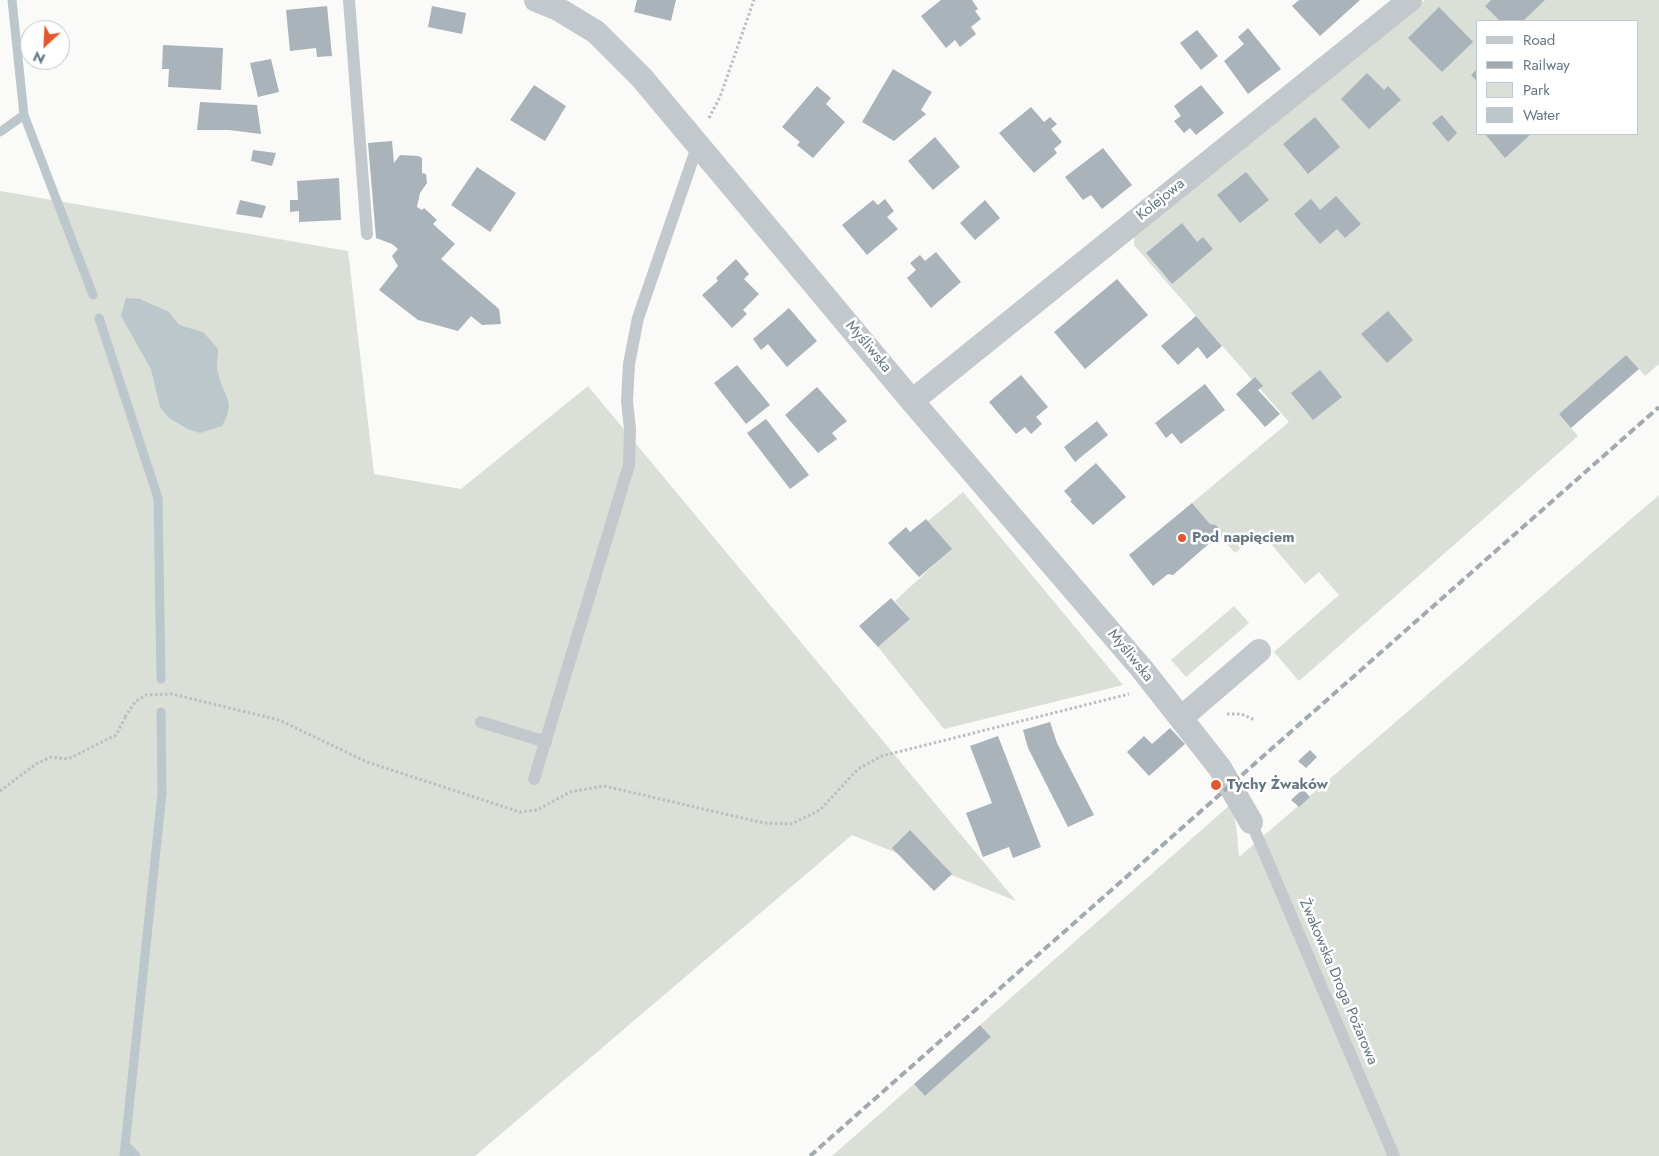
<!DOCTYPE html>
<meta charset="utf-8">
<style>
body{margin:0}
#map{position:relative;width:1659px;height:1156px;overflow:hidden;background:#fafaf8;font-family:Jost,sans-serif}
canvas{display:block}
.legend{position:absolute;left:1476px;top:20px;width:162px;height:115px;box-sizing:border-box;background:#fff;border:1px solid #c1c8cd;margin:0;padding:6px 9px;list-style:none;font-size:15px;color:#657683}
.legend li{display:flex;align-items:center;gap:10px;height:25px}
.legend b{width:25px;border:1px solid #c1c8cd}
.north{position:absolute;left:20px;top:20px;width:50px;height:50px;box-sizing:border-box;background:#fff;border:1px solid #c1c8cd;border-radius:50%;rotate:205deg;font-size:14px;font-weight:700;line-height:20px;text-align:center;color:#657683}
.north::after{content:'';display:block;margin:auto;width:18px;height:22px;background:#e4572e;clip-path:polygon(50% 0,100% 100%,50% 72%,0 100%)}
</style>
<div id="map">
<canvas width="1659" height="1156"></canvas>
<ul class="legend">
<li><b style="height:6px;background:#c3c8cc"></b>Road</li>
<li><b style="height:6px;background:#a2aab0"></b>Railway</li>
<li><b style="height:14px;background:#dadfd7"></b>Park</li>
<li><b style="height:14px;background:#bbc7cb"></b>Water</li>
</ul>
<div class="north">N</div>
</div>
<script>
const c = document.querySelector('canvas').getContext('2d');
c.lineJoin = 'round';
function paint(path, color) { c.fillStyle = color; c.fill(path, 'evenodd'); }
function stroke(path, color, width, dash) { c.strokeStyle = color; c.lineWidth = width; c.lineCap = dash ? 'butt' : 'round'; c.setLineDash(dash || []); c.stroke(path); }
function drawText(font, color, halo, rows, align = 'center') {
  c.font = font + ' Jost,sans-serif'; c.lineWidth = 5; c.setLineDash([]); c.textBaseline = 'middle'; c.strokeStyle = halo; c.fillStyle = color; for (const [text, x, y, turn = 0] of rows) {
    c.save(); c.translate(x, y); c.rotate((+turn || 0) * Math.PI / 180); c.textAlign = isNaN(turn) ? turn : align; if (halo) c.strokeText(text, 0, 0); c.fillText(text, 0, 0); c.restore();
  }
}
paint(new Path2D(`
 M1425,0H1659V364L1645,376L1626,355L1559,414L1578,436L1299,681L1274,652L1339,595L1319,572L1305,584L1260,531L1235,553L1219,535L1220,530L1216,525L1210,524L1192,503L1289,422L1134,245L1135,230ZM1478,21H1638V134H1478Z
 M0,191L348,251L374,474L461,489L588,386L1016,901L852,835L475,1156H0Z
 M963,492L1123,685L944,729L878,647L910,619L895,601L951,549L928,521Z
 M1659,495V1156H832L914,1084L925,1096L991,1037L980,1025L1230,805C1238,824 1237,838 1239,857Z
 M1234,606L1249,623L1186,677L1171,660Z`), '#dadfd7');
paint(new Path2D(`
 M126,298L140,299L169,312L179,325L203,332L218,349C218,357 216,366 218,373C223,398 237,399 222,426L200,433L188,429L169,418L160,407L151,369L121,316Z`), '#bbc7cb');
stroke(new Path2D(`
 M12,0L24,115L93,295
 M0,132L24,115
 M99,318L158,498L161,679
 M125,1145L136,1156
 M124,1156L162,793L161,712`), '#bbc7cb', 9);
paint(new Path2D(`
 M637,0H676L671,21L634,12Z
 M941,0H972L978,9L975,11L981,19L971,27L976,34L960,47L955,40L946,48L921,16Z
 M1299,0H1360L1320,36L1292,6Z
 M1491,0H1545L1523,21H1500L1485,6Z
 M327,6L332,56L317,57L316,48L290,51L286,10Z
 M432,6L466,13L462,34L428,27Z
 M1439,7L1473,42L1442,72L1408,38Z
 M1248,28L1281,69L1248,94L1224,61L1244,44L1238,37Z
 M1197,30L1218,56L1201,70L1180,43Z
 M163,45L223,48L221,90L168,87L169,69H162Z
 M271,59L279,92L258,97L250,63Z
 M1478,68V82L1471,75Z
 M893,69L932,92L921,110L926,114L894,141L862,122Z
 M1367,73L1384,90L1388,86L1401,100L1369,129L1341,99Z
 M534,85L566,106L545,141L510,120Z
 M1201,85L1224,113L1196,135L1190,128L1184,133L1174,121L1181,116L1174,106Z
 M817,86L831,98L826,104L845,122L813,158L797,145L800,142L782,127Z
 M200,102L257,105L261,134L229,130H197Z
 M1031,107L1044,122L1050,117L1057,124L1051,129L1062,142L1054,149L1057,153L1034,173L999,133Z
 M1442,115L1457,133L1448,142L1432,123Z
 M1315,117L1340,147L1308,174L1283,144Z
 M1485,134H1531L1505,158Z
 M935,137L960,167L933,190L908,161Z
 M392,141L394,163L400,155L418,156L422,158V173L426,174L427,183L420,193L417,207L422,210L424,208L437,220L433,224L455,244L441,259L499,309L501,324L482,325L471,316L458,331L418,320L379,290L398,266L392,256L398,249L392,244L376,238L368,143Z
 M1103,148L1132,185L1102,209L1091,195L1083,200L1065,177Z
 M253,150L276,153L272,166L251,161Z
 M477,167L516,193L490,232L451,205Z
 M1246,172L1269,200L1240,223L1217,195Z
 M339,178L341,220L299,222V211L290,212V200H298L297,181Z
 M1336,196L1361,224L1345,238L1337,229L1320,244L1294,214L1311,199L1320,210Z
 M885,199L894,211L887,217L898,229L867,255L842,225L873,200L878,205Z
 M240,200L266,206L262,218L236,214Z
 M985,200L1000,218L975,240L960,223Z
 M1182,223L1197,242L1203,237L1213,249L1172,284L1146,253Z
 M936,252L961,282L931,308L907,278L916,270L910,263L920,255L925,261Z
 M736,259L749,274L744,279L759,294L743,310L747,314L732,328L702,295L718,281L716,278Z
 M1117,279L1148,315L1085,369L1054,332Z
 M789,308L817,341L787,367L768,344L761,350L753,339Z
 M1388,311L1413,340L1387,363L1361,334Z
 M1196,316L1222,346L1207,359L1198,347L1178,365L1161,346Z
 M1626,355L1639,369L1571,428L1559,414Z
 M737,365L770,405L746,424L714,383Z
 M1320,370L1342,397L1313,420L1291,393Z
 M1021,375L1048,407L1036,417L1042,424L1031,434L1025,427L1016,434L989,402Z
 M1255,377L1263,386L1258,390L1280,414L1265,427L1236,394Z
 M1205,384L1225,410L1181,444L1172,433L1166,438L1155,423Z
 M817,387L847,421L832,433L837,439L818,453L785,415Z
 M766,419L809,475L790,489L747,433Z
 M1097,421L1108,435L1075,462L1064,447Z
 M1096,463L1126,497L1093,525L1070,501L1072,500L1064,491Z
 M1192,503L1210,524L1216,525L1220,530L1219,535L1173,575L1168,574L1153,586L1129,555Z
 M926,519L952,549L919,577L888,543L906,527L910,532Z
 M891,598L910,619L878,647L859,626Z
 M1050,722L1057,743L1094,815L1068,827L1028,748L1023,730Z
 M1170,728L1185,744L1149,776L1127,752L1144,736L1152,744Z
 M998,736L1041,847L1013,858L1009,847L983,857L966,813L992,803L970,746Z
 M1310,750L1317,757L1306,768L1298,761Z
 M1303,789L1310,797L1299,807L1291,800Z
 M910,830L952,874L934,891L892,848Z
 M980,1025L991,1037L925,1096L914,1084Z`), '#aab3b9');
stroke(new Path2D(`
 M709,118L720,97L754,0
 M1227,714H1241L1255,720
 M125,717L135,702L146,695L172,694L279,720L367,762L520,812L537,810L570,792L604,786L764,823L791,824L820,810L858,769L882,756L1129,694
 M0,791L36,764L51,757L68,759L116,735L126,716`), '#bbbfc2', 3, [2.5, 2.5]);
stroke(new Path2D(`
 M349,0L367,234
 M481,722L546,742
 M534,779L629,465L630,429L627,401L629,364L638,318L698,144
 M1251,822L1394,1156`), '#c3c8cc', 12);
stroke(new Path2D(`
 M536,0L558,9L596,32L642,78L912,401L1142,669L1220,768L1251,822
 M912,401L1410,0
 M1181,718L1259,651`), '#c3c8cc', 24);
stroke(new Path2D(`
 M810,1156L1659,407`), '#a2aab0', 4, [8, 4]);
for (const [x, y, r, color] of [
 [1182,538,5,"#e4572e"],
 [1216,785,6,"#e4572e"]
]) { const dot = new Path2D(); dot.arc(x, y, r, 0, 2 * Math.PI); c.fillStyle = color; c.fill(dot); stroke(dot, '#fff', 2); }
drawText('15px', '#657683', '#fff', [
 ["Kolejowa",1161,200,-39],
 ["Myśliwska",868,347,50],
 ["Myśliwska",1130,656,51],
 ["Żwakowska Droga Pożarowa",1338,982,67]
]);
drawText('bold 15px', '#657683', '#fff', [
 ["Pod napięciem",1192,538],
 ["Tychy Żwaków",1227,785]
], 'left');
</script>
